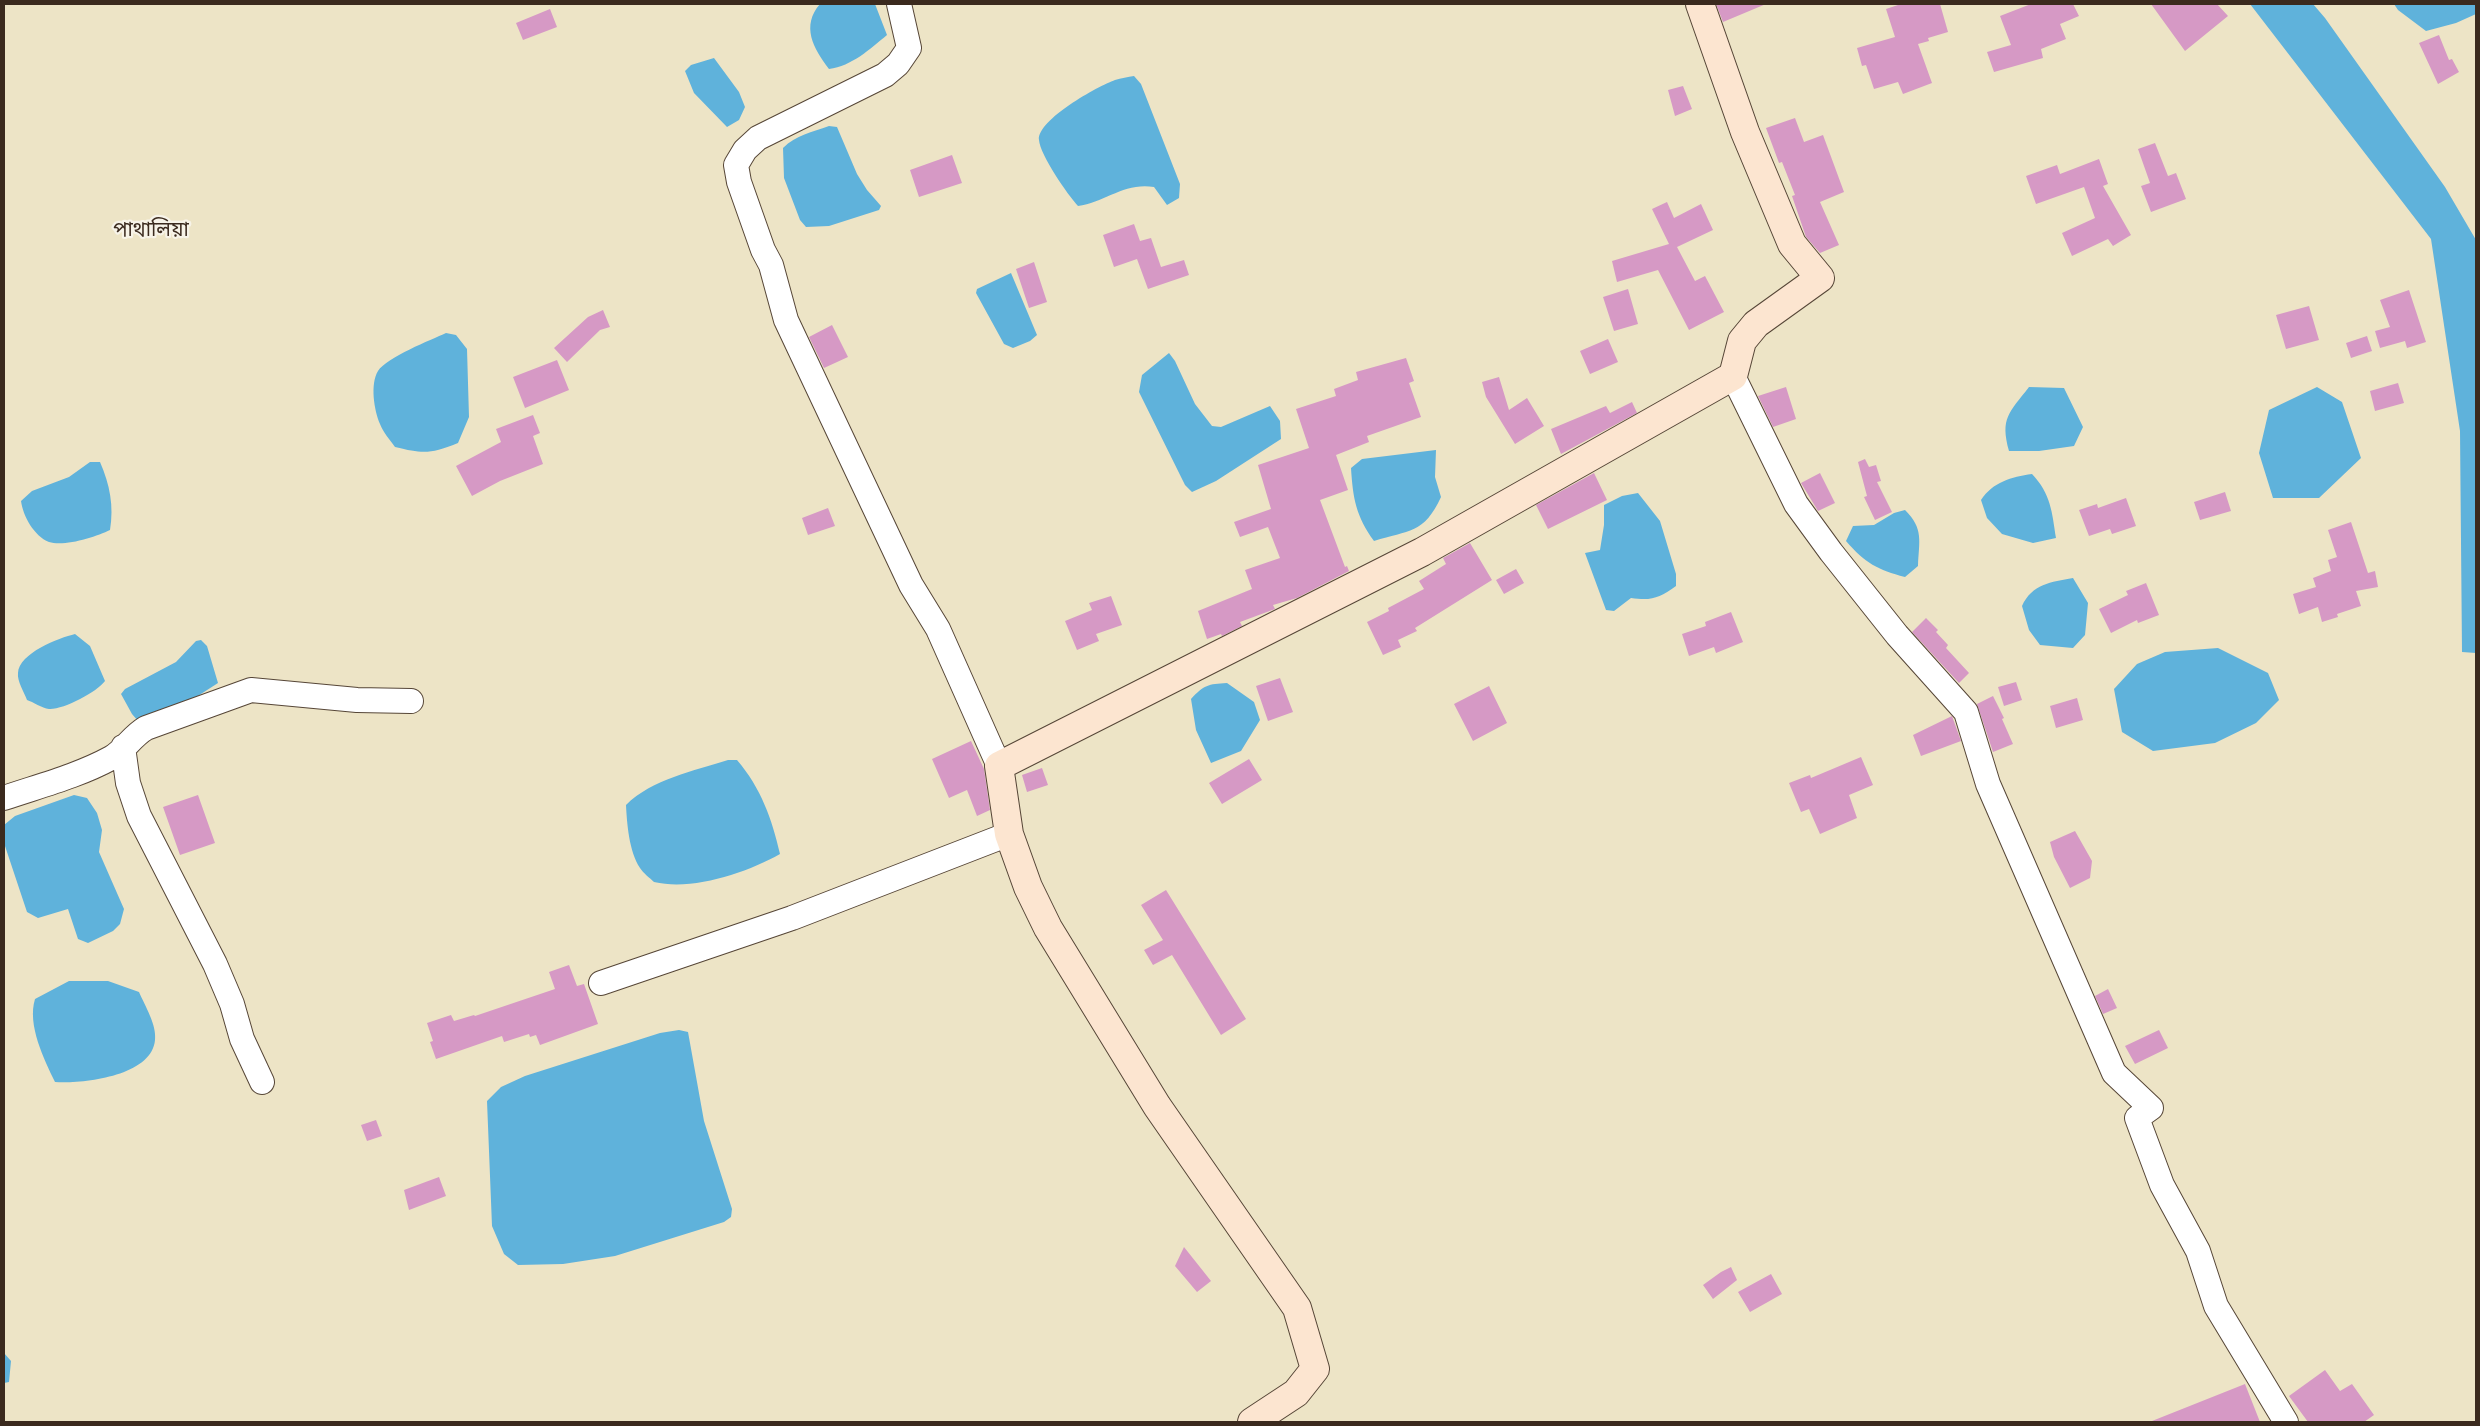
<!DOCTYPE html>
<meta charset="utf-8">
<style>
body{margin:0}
#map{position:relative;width:2480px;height:1426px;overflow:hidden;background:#ede4c6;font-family:"Indie Flower",sans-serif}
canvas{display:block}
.frame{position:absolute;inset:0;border:5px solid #3b2a1e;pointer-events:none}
</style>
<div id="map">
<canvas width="2480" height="1426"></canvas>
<div class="frame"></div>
</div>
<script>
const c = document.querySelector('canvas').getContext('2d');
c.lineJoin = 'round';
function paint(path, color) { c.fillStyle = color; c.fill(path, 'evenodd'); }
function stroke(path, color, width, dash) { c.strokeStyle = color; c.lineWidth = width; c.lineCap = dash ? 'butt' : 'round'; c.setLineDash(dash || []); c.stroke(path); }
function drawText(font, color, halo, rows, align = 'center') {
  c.font = font + ' "Indie Flower","Noto Sans Bengali",sans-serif'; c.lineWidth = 4.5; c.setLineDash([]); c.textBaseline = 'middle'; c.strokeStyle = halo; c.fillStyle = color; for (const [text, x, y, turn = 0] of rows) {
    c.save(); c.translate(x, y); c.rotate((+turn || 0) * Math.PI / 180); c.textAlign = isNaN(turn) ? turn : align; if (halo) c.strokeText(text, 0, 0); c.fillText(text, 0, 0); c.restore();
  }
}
paint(new Path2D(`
 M820,4H875L887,35C870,49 852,66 829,69C813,48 801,26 820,4Z
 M2250,4H2313L2325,18L2445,187L2476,240V653L2462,652L2460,431L2431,239Z
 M2394,4H2476V14L2456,23L2426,31L2398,10Z
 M714,58L739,92L745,107L739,120L727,127L694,93L685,71L691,65Z
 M1134,76L1141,84L1180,184L1179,198L1167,205L1154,187C1125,182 1105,202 1078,206C1068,195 1040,155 1039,140C1037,120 1098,86 1115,80C1121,78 1128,77 1134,76Z
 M829,126L837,127L857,174L867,190L881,206L879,210L829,226L806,227L800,220L784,178L783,148C796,135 812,132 829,126Z
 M1011,273L1037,335L1030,341L1013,348L1004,344L976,293L977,289Z
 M446,333L456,335L467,349L469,417L458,443C430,454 424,454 395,447C390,440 383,432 380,424C374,410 370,384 378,371C387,357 431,340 446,333Z
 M1169,353L1175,361L1195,404L1212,426L1221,427L1270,406L1280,421L1281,439L1216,481L1192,492L1185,485L1139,392L1142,375Z
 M2029,387L2064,388L2083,427L2074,446L2039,451H2009C2000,418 2009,413 2029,387Z
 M2317,387L2342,402L2361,458L2319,498H2273L2259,453L2269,410Z
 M1436,450L1435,477L1441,497C1424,534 1409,530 1374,541C1356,516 1353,499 1351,468L1362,459Z
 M90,462H100C110,485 114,506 110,530C96,537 64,547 49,542C34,536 23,516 21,501L32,491L69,477Z
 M2032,474C2051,494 2052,512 2056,538L2033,543L2002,534L1987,518L1981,500C1993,482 2011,477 2032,474Z
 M1638,493L1660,521L1676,574V586C1659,598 1652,601 1631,598L1614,611L1606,610L1585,553L1600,550L1604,525V505L1622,496Z
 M1905,510C1924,529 1919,541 1918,566L1905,577C1878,570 1865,563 1846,541L1853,526L1874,525L1894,513Z
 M2073,578L2088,603L2085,635L2073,648L2040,645L2029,630L2022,606C2032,584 2051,582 2073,578Z
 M75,634L90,646L105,681C97,692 63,710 49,709C42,708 33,702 27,700C24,692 17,681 18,673C19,653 59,638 75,634Z
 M201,640L207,646L218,683L176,710L138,721L132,714L121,694L125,689L176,662L196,641Z
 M2218,648L2268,673L2279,700L2256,723L2215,743L2153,751L2122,732L2114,689L2137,664L2165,652Z
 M1227,683L1254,702L1260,720L1241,751L1211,763L1196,730L1191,699C1204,685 1208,684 1227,683Z
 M728,760H737C761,788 772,819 780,854C746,873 693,891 654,882C650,878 643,873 640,868C629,851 627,824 626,805C652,779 694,771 728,760Z
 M74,795L87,798L97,813L102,830L99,852L124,909L120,924L113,931L88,943L78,939L68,909L38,918L27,912L4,843V825L15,816Z
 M69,981H108L139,992C145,1006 157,1025 155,1040C152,1076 83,1084 55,1082C44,1059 27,1025 35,999Z
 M679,1030L688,1032L704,1121L732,1209L731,1217L724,1222L615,1256L563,1264L518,1265L504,1254L492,1226L487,1101L501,1087L525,1076L660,1033Z
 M4,1353L11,1361L9,1382L4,1383Z`), '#5fb2db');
paint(new Path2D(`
 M1716,4H1766L1723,22Z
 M1901,4H1940L1948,32L1928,38L1929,41L1918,44L1932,83L1903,94L1898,82L1874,89L1866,65L1862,66L1857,48L1895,37L1886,9Z
 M2031,4H2073L2079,16L2060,24L2066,39L2041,49L2043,58L1994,72L1987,52L2011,45L2000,16Z
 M2151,4H2217L2228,16L2185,51Z
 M550,9L557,27L523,40L516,23Z
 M2439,35L2449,60L2452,59L2459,72L2438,84L2419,43Z
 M1683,86L1692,109L1675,116L1668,90Z
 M1795,118L1804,142L1823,135L1844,192L1820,202L1839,245L1820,253L1806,237L1792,196L1795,195L1782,162L1779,163L1766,128Z
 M2155,143L2168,176L2176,173L2186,199L2151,212L2141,186L2150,183L2138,149Z
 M952,155L962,183L919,197L910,170Z
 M2099,159L2108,184L2103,186L2131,235L2113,246L2108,239L2072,256L2062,233L2095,218L2084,187L2036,204L2026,176L2057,165L2060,174Z
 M1667,202L1674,218L1701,204L1713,230L1677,247L1695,281L1705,276L1724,312L1689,330L1658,270L1617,282L1612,261L1669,244L1652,209Z
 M1134,224L1140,241L1151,238L1161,267L1184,260L1189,275L1148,289L1137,259L1114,267L1103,235Z
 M1034,262L1047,302L1029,308L1016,269Z
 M1628,289L1638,324L1614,331L1603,297Z
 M2409,290L2426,342L2407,348L2405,341L2380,348L2375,331L2390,327L2380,300Z
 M2309,306L2319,340L2286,349L2276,315Z
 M603,310L610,327L600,330L567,362L554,348L588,317Z
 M832,325L848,357L824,368L809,337Z
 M2367,336L2372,351L2351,358L2346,343Z
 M1608,339L1618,362L1590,374L1580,351Z
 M1406,358L1414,381L1409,383L1421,417L1367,436L1369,442L1336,455L1348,490L1320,500L1345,567L1347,566L1349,571L1297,598L1273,605L1275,609L1240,622L1242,626L1222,636L1221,634L1207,639L1198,611L1252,589L1245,570L1280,558L1268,527L1240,537L1234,522L1271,509L1258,465L1309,448L1296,409L1336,396L1334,389L1358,380L1356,372Z
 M557,360L569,390L525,408L513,377Z
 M1499,377L1509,410L1527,398L1544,426L1515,444L1486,397L1482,382Z
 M2398,383L2404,403L2375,411L2370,391Z
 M1786,387L1796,419L1773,427L1758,396Z
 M1632,402L1637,413L1561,454L1551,429L1606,406L1610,413Z
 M533,415L540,433L533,436L543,464L500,481L472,496L456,466L501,442L496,429Z
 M1865,459L1869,467L1876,465L1881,481L1877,482L1892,512L1875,520L1864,497L1867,496L1858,462Z
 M1594,473L1607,500L1548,529L1536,505Z
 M1820,473L1835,503L1818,511L1801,483Z
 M2225,492L2231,511L2200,520L2194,502Z
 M2126,498L2136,526L2112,534L2110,529L2089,536L2079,510L2097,504L2098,508Z
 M828,508L835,526L808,535L802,518Z
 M2351,522L2368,573L2375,571L2378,587L2356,591L2361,606L2337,614L2338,617L2322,622L2318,607L2299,614L2293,594L2316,587L2313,578L2331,571L2328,560L2337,557L2328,530Z
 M1470,543L1492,580L1415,628L1417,631L1398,640L1401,647L1383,655L1367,622L1389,611L1388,608L1424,589L1419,581L1446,564L1443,558Z
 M1516,569L1524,583L1504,594L1496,580Z
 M2146,583L2159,615L2138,623L2137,620L2111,633L2099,609L2128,595L2126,591Z
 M1111,596L1122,625L1096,634L1099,641L1077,650L1065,621L1092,610L1089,603Z
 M1731,612L1743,642L1716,653L1714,647L1689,656L1682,634L1706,626L1705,622Z
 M1926,618L1938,630L1936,632L1948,645L1946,648L1969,673L1959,683L1912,632Z
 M1280,678L1293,712L1268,721L1256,686Z
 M2016,682L2022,700L2004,706L1998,687Z
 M1489,686L1507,723L1473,741L1454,704Z
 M1993,696L2004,718L2002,719L2013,744L1993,752L1977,704Z
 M2077,698L2083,720L2056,728L2050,706Z
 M1952,716L1961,741L1921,756L1913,735Z
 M971,741L984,769L990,810L977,816L967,790L949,798L932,759Z
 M1861,757L1873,785L1849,795L1857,818L1820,834L1809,809L1801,812L1789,783L1810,775L1811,778Z
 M1249,759L1262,780L1222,804L1209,783Z
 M1042,768L1048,785L1027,792L1022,775Z
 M198,795L215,843L180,855L163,807Z
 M2075,831L2092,861L2090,878L2070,888L2054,857L2050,842Z
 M1166,890L1246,1019L1221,1035L1172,955L1153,965L1144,950L1163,940L1141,905Z
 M569,965L577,986L584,984L598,1024L540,1045L536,1035L530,1037L529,1034L504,1042L502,1036L436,1059L430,1042L433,1041L427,1023L451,1015L454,1021L474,1015L475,1016L555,989L549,972Z
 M2108,989L2117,1008L2103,1014L2095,996Z
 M2159,1030L2168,1048L2135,1064L2125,1046Z
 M376,1120L382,1136L367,1141L361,1125Z
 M439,1177L446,1196L409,1210L404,1190Z
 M1184,1247L1211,1281L1197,1292L1175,1266Z
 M1731,1267L1737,1280L1713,1299L1703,1285L1721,1272Z
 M1771,1274L1782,1294L1750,1312L1738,1292Z
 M2325,1370L2340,1391L2352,1384L2374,1415L2364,1422H2308L2289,1396Z
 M2245,1384L2260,1422H2152V1421Z`), '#d699c5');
const street = new Path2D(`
 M899,4L909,48L898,64L885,75L758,138L745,150L736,165L739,182L763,250L771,265L786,320L911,585L938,629L999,766
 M1733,376L1796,504L1831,552L1897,635L1966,712L1988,784L2114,1073L2151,1108L2137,1118L2162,1185L2198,1251L2216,1306L2286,1422
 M123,747L128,783L139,816L215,964L232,1004L242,1039L262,1082
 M4,798C39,786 78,776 111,758C124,751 132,736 146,728L251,690L357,700L411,701
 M601,983L792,918L1009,834`);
const secondary = new Path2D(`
 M1252,1422L1296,1393L1315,1369L1297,1308L1157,1106L1048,928L1028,887L1009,834L999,766L1422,552L1733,376L1742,341L1756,324L1820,278L1792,244L1745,132L1700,4`);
stroke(street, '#564637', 26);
stroke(secondary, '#564637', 30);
stroke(street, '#fff', 24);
stroke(secondary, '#fce5d0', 28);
drawText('20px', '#3b2a1e', '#f7f3e8', [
 ["পাথালিয়া",151,233]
]);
</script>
